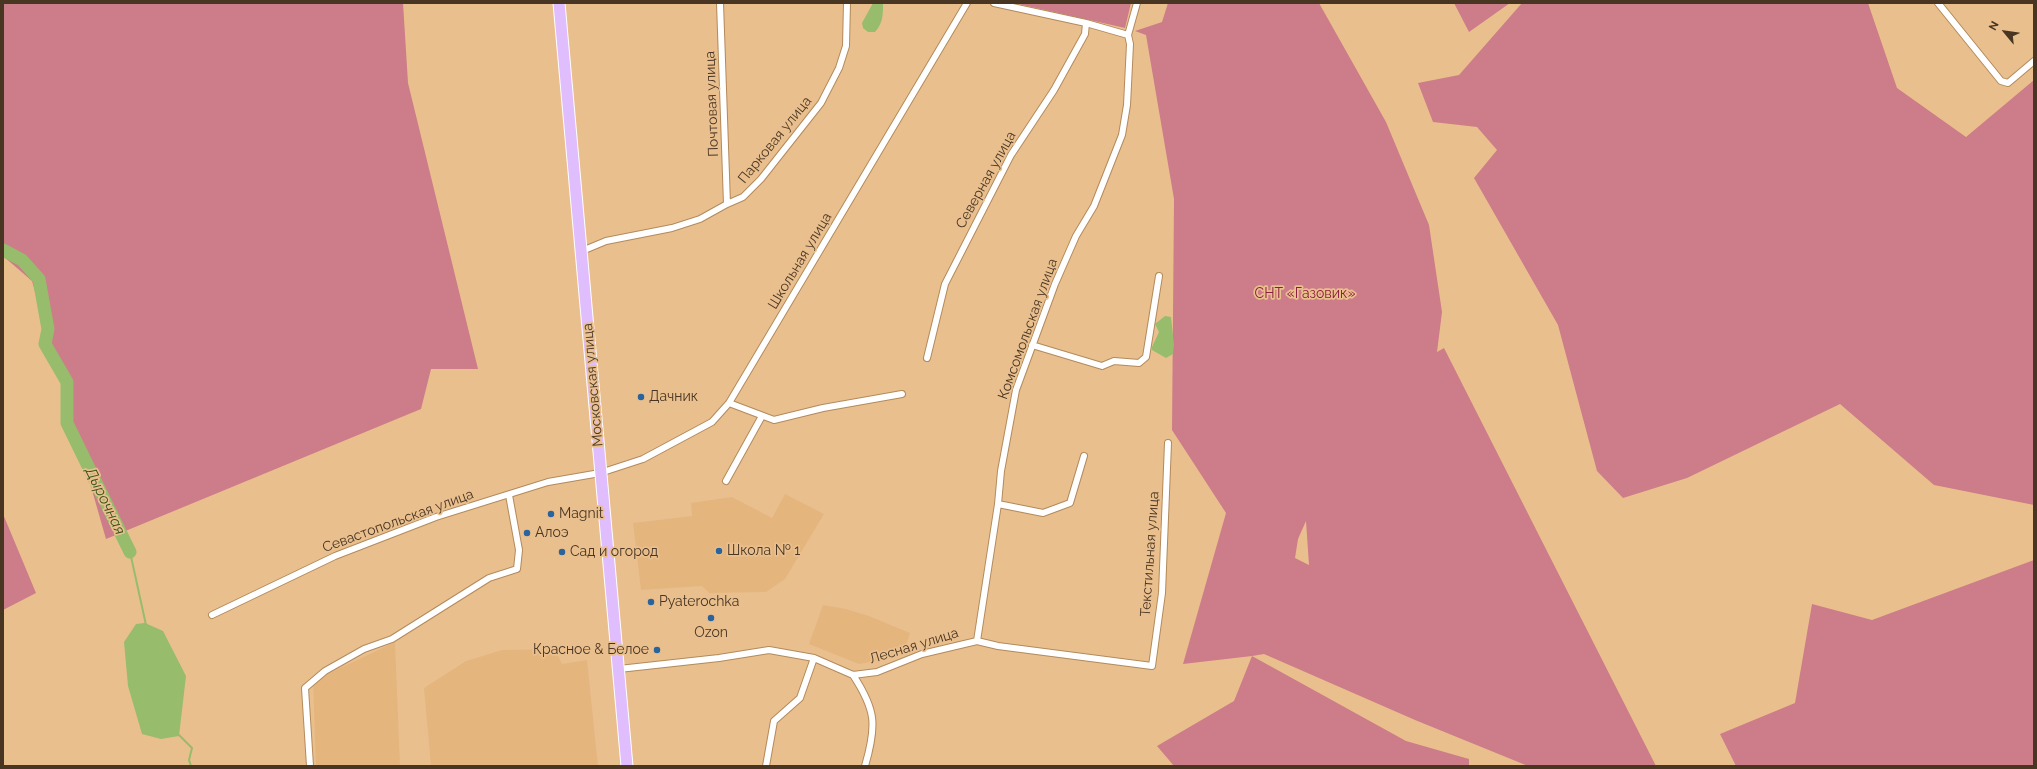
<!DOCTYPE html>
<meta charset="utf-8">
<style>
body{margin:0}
#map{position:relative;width:2037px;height:769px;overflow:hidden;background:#eabf8e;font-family:Raleway,sans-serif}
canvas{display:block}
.frame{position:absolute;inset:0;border:4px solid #483623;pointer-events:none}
.north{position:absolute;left:1985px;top:12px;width:40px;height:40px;-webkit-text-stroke:3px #eabf8e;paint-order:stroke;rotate:299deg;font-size:11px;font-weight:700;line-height:16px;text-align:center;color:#483623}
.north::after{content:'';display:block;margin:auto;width:14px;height:18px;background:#483623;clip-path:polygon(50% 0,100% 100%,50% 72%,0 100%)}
</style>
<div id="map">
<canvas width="2037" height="769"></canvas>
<div class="frame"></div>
<div class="north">N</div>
</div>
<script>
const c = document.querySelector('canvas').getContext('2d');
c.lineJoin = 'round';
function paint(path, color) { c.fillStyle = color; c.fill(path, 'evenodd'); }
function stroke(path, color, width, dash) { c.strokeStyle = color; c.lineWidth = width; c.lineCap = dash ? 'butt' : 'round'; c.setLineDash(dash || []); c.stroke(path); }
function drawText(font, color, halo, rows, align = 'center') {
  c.font = font + ' Raleway,sans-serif'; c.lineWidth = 3.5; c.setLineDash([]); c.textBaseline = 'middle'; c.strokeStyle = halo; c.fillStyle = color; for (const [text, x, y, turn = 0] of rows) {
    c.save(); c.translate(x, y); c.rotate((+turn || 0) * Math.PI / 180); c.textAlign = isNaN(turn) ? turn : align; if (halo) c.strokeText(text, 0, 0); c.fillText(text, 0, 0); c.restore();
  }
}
paint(new Path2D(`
 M785,494L824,514L785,579L766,592L709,593L702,586L641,590L633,523L692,516L691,503L732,497L772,518Z
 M823,605L846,609L869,616L910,633L904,652L882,660L859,664L809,644Z
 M395,642L400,766H316L313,681Z
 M555,649L562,664L587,660L598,766H431L424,688L466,661L502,650Z`), '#e5b57e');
paint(new Path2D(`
 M3,3H403L408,83L478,369H431L421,409L106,539L32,281L3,256Z
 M1014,3H1131L1125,28Z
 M1168,3H1319L1386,122L1429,225L1442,312L1437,352L1444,348L1656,766H1528L1415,720L1264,654L1252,656L1406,741L1469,759V766H1174L1157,746L1234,701L1252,656L1183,664L1226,513L1172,430L1174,199L1146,35L1135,31L1162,22ZM1306,521L1309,565L1295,558L1298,539Z
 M1454,3H1510L1469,32Z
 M1522,3H1868L1897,88L1966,137L2034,80V505L1934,485L1840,404L1687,478L1623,498L1597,471L1558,325L1474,178L1497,150L1477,127L1433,122L1418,83L1459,75Z
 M3,514L36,593L3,610Z
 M2034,560V766H1736L1720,734L1795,703L1812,604L1872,620Z`), '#cd7c89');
paint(new Path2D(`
 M873,3H883C883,15 883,23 875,32H868L863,28L862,23Z
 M1165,316L1171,317L1174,345L1173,354L1166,358L1152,350V347L1159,332L1155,324Z
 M145,623L163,631L186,676L179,736L161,739L142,734L128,686L124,642L136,624Z`), '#96bc6c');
stroke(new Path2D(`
 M130,552L146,625
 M178,734L192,748L189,760L191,766`), '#96bc6c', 2);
stroke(new Path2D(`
 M3,250L22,260L39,279L48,329L45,344L67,382V423L130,552`), '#96bc6c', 13);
const street = new Path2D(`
 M720,3L727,204
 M994,3L1086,23L1128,35
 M1938,3L2001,81L2008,83L2034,61
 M582,251L606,241L672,228L700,219L727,204L743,197L761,179L821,103L839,68L846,46L847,3
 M1032,345L1102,366L1114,361L1139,363L1146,357L1159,276
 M927,358L945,284L1011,155L1054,90L1085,34L1086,23
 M729,403L774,420L823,408L902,394
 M726,481L762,416
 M998,504L1043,513L1070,503L1084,456
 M212,615L335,556L436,517L548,482L600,473L643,459L712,422L729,403L967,3
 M977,641L998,504L1001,471L1016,390L1055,284L1076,236L1094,206L1122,135L1127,105L1130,44L1128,35L1137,3
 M619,669L719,658L769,650L814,658L853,675L877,672L922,654L977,641L998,646L1152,666L1162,593L1168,443
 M853,675C876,710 877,725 865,766
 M310,766L305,688L325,671L364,649L392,639L489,578L517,569L519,550L509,495
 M766,766L774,721L800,698L814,658`);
const highway = new Path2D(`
 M559,3L627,766`);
stroke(street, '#b38a5b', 8);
stroke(highway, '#fff', 13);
stroke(street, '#fff', 6);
stroke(highway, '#e0bdfc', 11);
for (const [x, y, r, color] of [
 [641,397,4,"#29649c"],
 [551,514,4,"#29649c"],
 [527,533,4,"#29649c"],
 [719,551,4,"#29649c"],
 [562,552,4,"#29649c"],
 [651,602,4,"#29649c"],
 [711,618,4,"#29649c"],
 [657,650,4,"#29649c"]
]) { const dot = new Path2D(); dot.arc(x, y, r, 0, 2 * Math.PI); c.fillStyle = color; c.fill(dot); stroke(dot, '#eabf8e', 1.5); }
drawText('14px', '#483623', '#eabf8e', [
 ["Почтовая улица",712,104,-92],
 ["Парковая улица",775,140,-51],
 ["Северная улица",986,180,-61],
 ["Школьная улица",800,261,-59],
 ["Комсомольская улица",1028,329,-70],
 ["Московская улица",593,385,-95],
 ["Севастопольская улица",398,521,-20],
 ["Текстильная улица",1150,554,-86],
 ["Лесная улица",914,646,-17]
]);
drawText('14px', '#8b1d3d', '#eabf8e', [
 ["СНТ «Газовик»",1305,294]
]);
drawText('14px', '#483623', '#eabf8e', [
 ["Дачник",649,397],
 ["Magnit",559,514],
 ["Алоэ",535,533],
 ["Школа № 1",727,551],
 ["Сад и огород",570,552],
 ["Pyaterochka",659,602],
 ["Ozon",711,633,"center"],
 ["Красное & Белое",649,650,"right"]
], 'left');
drawText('italic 15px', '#385119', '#eabf8e', [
 ["Дырочная",105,501,64]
]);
</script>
